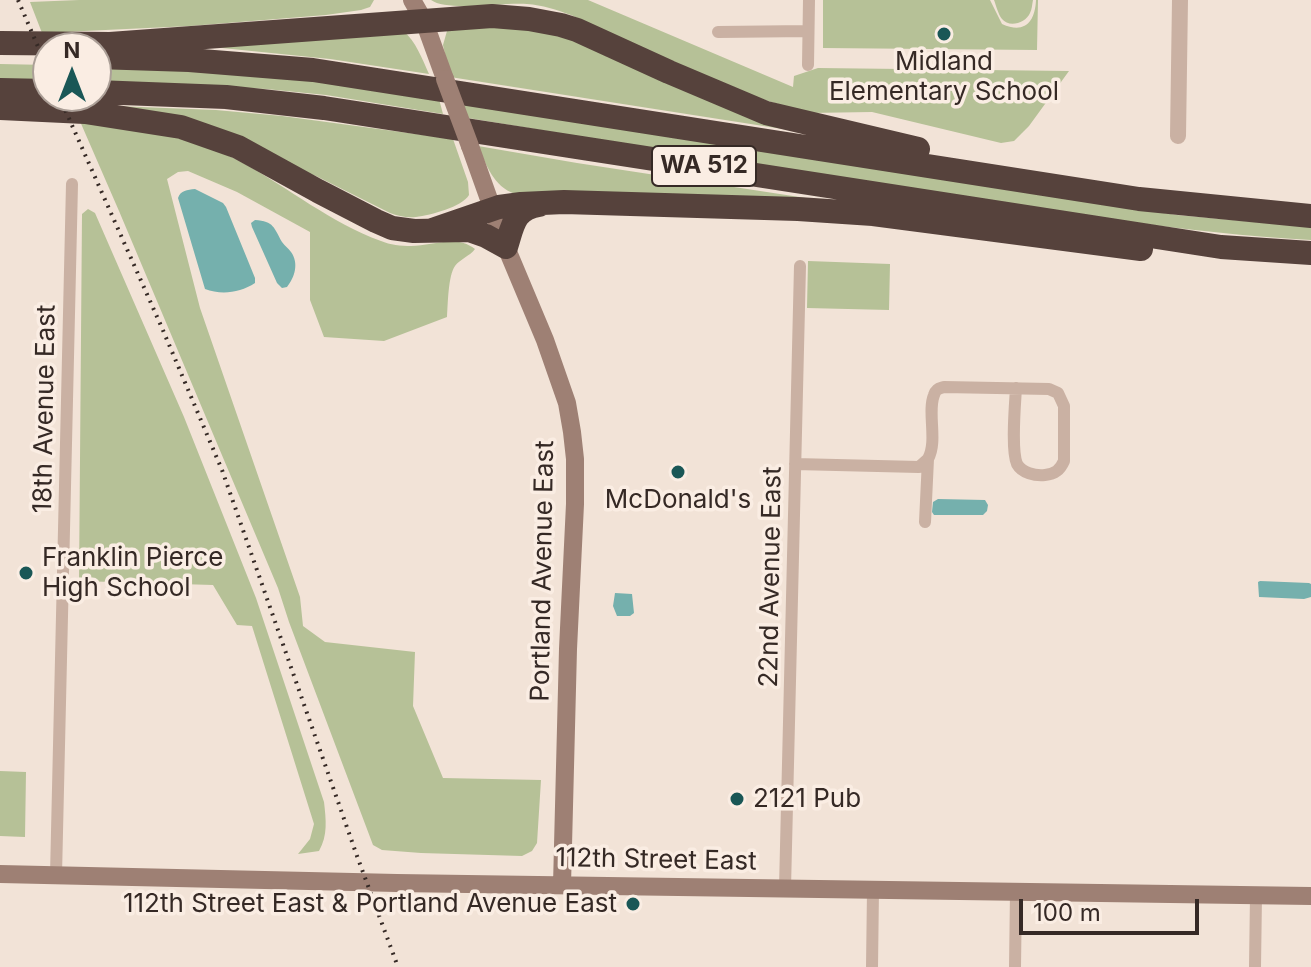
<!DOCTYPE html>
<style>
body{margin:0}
#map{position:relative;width:1311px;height:967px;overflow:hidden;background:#f2e3d7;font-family:Inter,sans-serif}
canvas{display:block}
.north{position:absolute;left:32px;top:32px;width:80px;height:80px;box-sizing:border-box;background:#faede3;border:2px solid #ab9f97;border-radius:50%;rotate:0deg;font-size:22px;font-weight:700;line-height:32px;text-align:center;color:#352925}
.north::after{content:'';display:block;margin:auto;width:28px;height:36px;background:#1a5756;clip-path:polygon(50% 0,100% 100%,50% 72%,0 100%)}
.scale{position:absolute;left:1019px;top:899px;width:180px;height:36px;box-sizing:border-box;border:4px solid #352925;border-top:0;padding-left:10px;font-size:24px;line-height:28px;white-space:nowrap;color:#352925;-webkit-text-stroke:6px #faede3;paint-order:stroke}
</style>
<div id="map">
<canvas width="1311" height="967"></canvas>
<div class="north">N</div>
<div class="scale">100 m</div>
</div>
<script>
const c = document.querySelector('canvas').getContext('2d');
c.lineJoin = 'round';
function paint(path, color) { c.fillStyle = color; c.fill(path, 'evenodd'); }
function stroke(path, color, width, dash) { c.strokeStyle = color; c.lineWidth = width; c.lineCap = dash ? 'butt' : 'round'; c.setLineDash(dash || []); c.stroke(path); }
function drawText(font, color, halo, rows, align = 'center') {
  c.font = font + ' Inter,sans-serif'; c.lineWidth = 7; c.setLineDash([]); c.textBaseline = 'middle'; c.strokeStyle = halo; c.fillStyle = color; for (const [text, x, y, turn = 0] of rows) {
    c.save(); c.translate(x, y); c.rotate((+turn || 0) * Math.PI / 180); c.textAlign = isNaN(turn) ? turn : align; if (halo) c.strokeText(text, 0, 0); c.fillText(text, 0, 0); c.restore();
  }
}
paint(new Path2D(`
 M79,0H374L370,7L361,10L326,15L190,26L42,33L30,2Z
 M431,0H588L793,87L794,76L818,68L1069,71L1029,126L1014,141L1001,143L872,112L808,113L755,97L715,81L571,15C557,10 542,5 527,4C504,2 447,12 431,0Z
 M823,0H990L1002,24C1024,34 1035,23 1036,0H1038L1037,50L823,48Z
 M994,0H1033C1032,5 1032,9 1030,13C1026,23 1009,28 1002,19C998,14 996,5 994,0Z
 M483,24L547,29L789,130L450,77L443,45L447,31L454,28Z
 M403,31C416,41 422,59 429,74L330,59L183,44Z
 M0,64L48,65V80L0,79Z
 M96,65L284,77L439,99L443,114L326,95L266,89L96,81Z
 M462,104L1177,215L1311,227V240C1184,233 1059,212 933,192C778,168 623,144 468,118Z
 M115,106L216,110L282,116L453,139L468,182L469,195C462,207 431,215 416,217C407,218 398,216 390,213L316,176Z
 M79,119C135,127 192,135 243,163C289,188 331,223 381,241C390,245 401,246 411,246C432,246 456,234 475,249C470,256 460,259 455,266C448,276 448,304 447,317L384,341L324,337L310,300V232L237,192L188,171L178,172L167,179L200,308L300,597L303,626L325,642L415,652L413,706L443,778L541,780L537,843L532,851L522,856L421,853L382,850L373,845L289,622L278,588L119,211Z
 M478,146L577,163L819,200L515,194C493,186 487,166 478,146Z
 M88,209L95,213L184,417L256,598L324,802C326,820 328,835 319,851L298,854L310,839L314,824L252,626L237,625L213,585L79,581L82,214Z
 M808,261L890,264L889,310L807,308Z
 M0,771L26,772L25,837L0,836Z`), '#b6c197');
paint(new Path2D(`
 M195,189L223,203L226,207L255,278V283C240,293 221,295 205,289L178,198C181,190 187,190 195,189Z
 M255,220C274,221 274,228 282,242C285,246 288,248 291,252C299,263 295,277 287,287L282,288L277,283L252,227L251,223Z
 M938,499L985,500L988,505L987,511L983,515H934L932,512L933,502Z
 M1260,581L1309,583L1311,584V597L1304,599L1259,597L1258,582Z
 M615,593L632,594L634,613L630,616H617L613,606Z`), '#75b0ad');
stroke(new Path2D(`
 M718,32L808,31
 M808,65L809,0
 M795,464L919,467L928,459
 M925,522L928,459C938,441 927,412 934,395C936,389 938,389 944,387L1049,389L1058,393L1064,406V461C1060,470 1055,474 1045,475C1035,476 1022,473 1017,464C1011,450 1015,405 1016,388
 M56,875L72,184
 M785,888L800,266
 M872,967L873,890
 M1015,967L1016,892
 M1255,967L1256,896`), '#cab1a3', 12);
stroke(new Path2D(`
 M1178,136L1180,0`), '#cab1a3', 16);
stroke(new Path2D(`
 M412,0L424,21L445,79
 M470,146L506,247L545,340L567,403L572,432L575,459V504L568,649L562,885
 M0,874L397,883L1311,896`), '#9e8074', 18);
stroke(new Path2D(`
 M0,43L110,44L492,16L529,19L561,25L577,30L669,72L766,113L918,149
 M96,57L189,60L313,70L1139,199L1311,216
 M0,90L48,91
 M96,92L226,97L324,108L1221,247L1311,253
 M0,108L85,112L181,127L238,147L318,191L376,221L392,228L414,231L469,230L486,236L506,247C513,225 514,209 539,205
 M432,230L499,207L521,204L564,202L798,209L873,214L1141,249`), '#56423c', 24);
stroke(new Path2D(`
 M18,0L48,70
 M59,96L162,328L222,470L357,856L398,967`), '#352925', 4, [2, 6]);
stroke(new Path2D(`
 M445,79L470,146`), '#9e8074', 18);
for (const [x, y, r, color] of [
 [944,34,8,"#1a5756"],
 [678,472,8,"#1a5756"],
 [26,573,8,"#1a5756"],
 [737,799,8,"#1a5756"],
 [633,904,8,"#1a5756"]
]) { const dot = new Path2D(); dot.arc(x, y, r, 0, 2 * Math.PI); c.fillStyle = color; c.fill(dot); stroke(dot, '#faede3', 3); }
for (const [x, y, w] of [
 [704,166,104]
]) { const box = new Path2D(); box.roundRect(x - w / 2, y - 20, w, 40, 6); c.fillStyle = '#faede3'; c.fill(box); stroke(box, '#352925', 2); }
drawText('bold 24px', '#352925', null, [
 ["WA 512",704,166]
]);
drawText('26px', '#352925', '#faede3', [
 ["Midland",944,62],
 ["Elementary School",944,92],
 ["McDonald's",678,500],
 ["Franklin Pierce",42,558,"left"],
 ["High School",42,588,"left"],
 ["2121 Pub",753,799,"left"],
 ["112th Street East & Portland Avenue East",617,904,"right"]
]);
drawText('26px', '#352925', '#faede3', [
 ["18th Avenue East",45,409,-89],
 ["Portland Avenue East",543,571,-89],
 ["22nd Avenue East",771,577,-89],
 ["112th Street East",656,860,1]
]);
</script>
